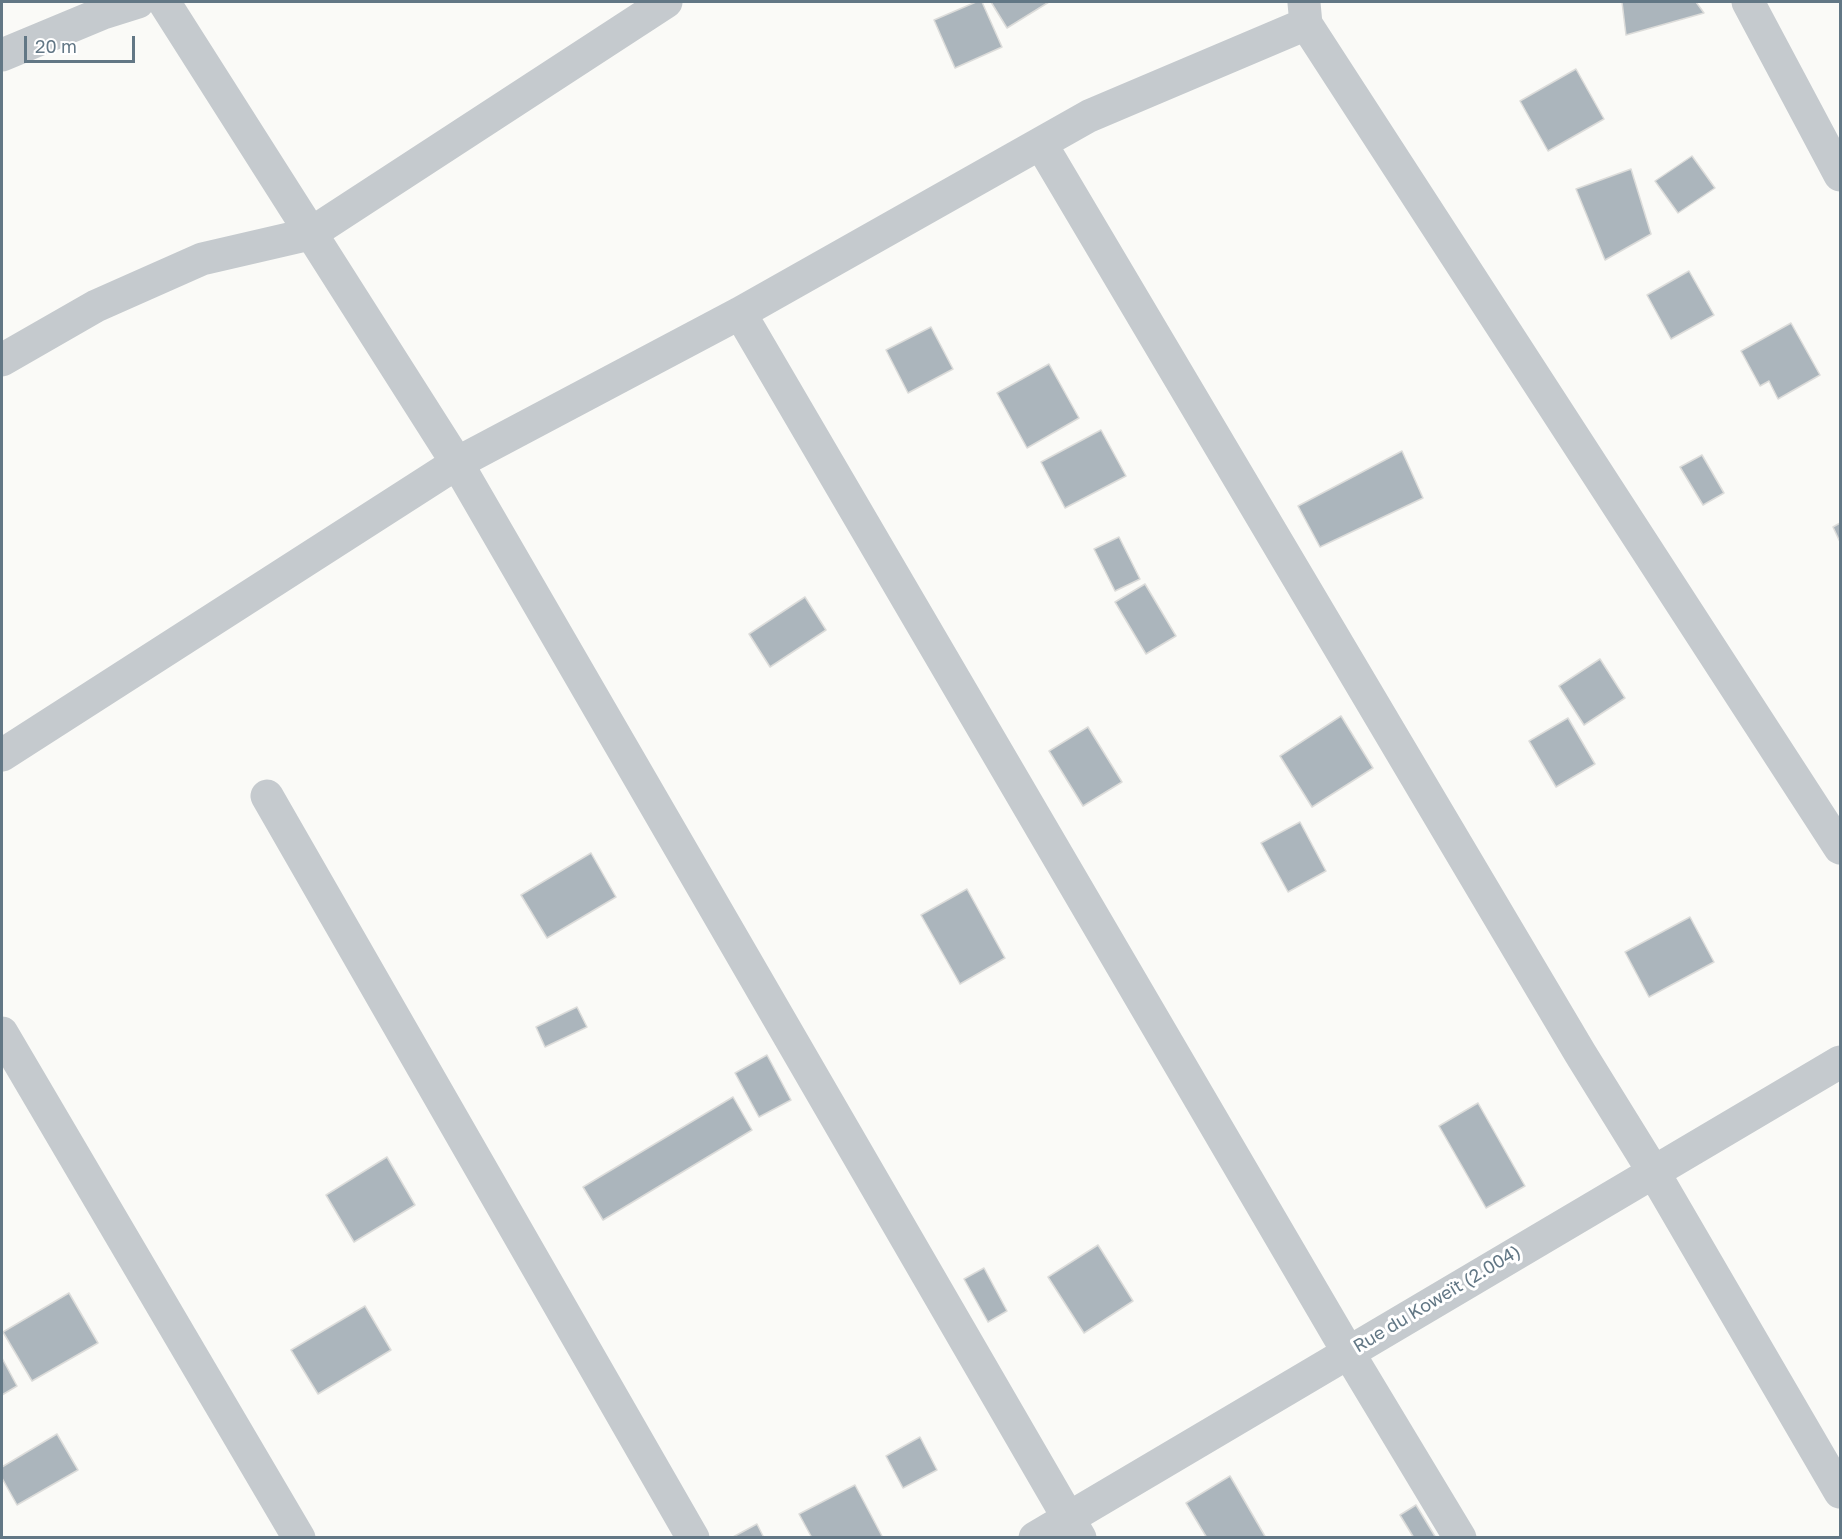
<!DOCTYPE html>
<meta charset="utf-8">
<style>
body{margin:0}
#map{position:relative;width:1842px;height:1539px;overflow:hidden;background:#fafaf7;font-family:"Golos Text",sans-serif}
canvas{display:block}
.frame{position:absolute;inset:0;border:3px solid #627785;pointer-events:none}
.scale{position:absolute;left:24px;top:36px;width:111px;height:27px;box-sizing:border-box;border:3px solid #627785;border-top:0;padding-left:8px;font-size:18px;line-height:21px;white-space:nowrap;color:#627785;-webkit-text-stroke:4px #fff;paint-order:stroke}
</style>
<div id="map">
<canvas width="1842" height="1539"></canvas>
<div class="frame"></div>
<div class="scale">20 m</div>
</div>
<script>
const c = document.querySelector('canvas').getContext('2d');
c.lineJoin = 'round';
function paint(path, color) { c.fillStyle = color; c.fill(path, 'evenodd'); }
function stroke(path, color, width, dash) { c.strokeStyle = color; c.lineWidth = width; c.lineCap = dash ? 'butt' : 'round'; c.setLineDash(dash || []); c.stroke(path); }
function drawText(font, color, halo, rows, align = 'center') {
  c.font = font + ' "Golos Text",sans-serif'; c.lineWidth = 6; c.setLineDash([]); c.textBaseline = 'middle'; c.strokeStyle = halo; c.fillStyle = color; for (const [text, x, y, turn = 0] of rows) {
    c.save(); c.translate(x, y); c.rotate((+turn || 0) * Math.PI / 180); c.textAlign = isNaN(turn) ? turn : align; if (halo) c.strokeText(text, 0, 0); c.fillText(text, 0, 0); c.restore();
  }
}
const building = new Path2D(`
 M976,2H982L1002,47L955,68L934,20Z
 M991,2H1049L1007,28Z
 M1622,2H1696L1704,13L1626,35Z
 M1576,69L1604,119L1548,151L1520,101Z
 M1692,156L1715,188L1678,213L1655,181Z
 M1631,169L1651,234L1605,260L1576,189Z
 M1689,271L1714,315L1671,339L1647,295Z
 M1791,323L1820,375L1778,399L1769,381L1760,386L1741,351Z
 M931,327L953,369L908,393L886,350Z
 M1049,364L1079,418L1027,448L997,393Z
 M1101,430L1126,476L1065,508L1041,462Z
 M1402,451L1423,498L1320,547L1298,506Z
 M1702,455L1724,493L1703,505L1680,467Z
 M1840,523V542L1833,527Z
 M1119,537L1140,579L1115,591L1094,549Z
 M1145,584L1176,636L1146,654L1115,602Z
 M805,597L826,630L770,667L749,634Z
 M1600,659L1625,698L1584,725L1559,686Z
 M1341,716L1373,768L1312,807L1280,756Z
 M1568,718L1595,764L1556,787L1529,741Z
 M1088,727L1122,782L1083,806L1049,751Z
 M1300,822L1326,871L1288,892L1261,843Z
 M591,853L616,897L547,938L521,895Z
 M967,889L1005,958L960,984L921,915Z
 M1690,917L1714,962L1649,997L1625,952Z
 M577,1007L587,1027L545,1047L536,1027Z
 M767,1055L791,1100L759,1117L735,1073Z
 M733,1097L752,1130L603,1220L583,1187Z
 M1478,1103L1525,1186L1486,1208L1439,1126Z
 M387,1157L415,1205L354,1242L326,1195Z
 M1098,1245L1133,1301L1084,1333L1048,1277Z
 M984,1268L1007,1311L988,1322L964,1279Z
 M69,1293L98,1343L32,1381L3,1332Z
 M365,1306L391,1350L318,1394L291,1350Z
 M2,1358L17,1386L2,1395Z
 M57,1434L78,1470L17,1505L2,1478V1467Z
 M920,1437L937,1470L903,1488L886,1456Z
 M1230,1476L1266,1538H1207L1186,1503Z
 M855,1485L883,1538H812L799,1514Z
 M1416,1505L1436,1538H1414L1400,1515Z
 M757,1524L764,1538H733V1537Z`);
paint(building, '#abb5bc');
stroke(building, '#dcdcda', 1.5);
stroke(new Path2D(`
 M164,2L457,463L1080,1538
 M1748,2L1840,175
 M1304,3L1306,24L1840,848
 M2,55L103,13L138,2
 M1041,144L1580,1053L1653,1171L1840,1492
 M740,313L1348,1352L1460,1538
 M2,360L96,306L202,259L310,234L666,2
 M2,755L457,463L740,313L1089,116L1306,24
 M267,796L693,1538
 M2,1033L299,1538
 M1035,1538L1840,1062`), '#c5cace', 33);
drawText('18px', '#627785', '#fff', [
 ["Rue du Koweït (2.004)",1437,1299,-31]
]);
</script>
